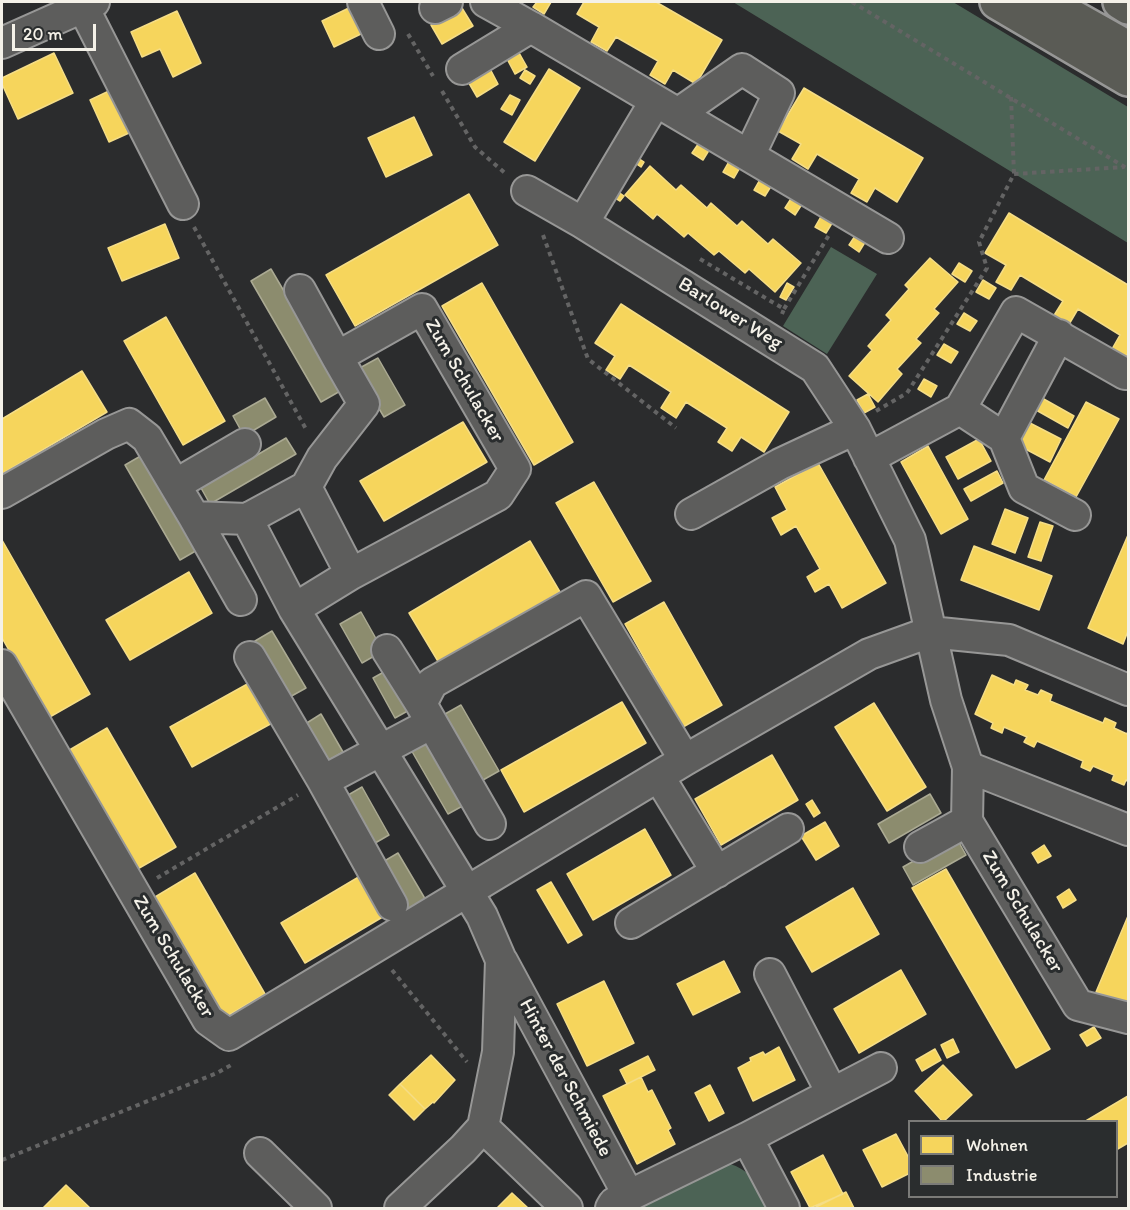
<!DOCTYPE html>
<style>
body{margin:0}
#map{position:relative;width:1130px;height:1210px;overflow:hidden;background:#2b2c2d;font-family:Itim,sans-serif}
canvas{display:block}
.frame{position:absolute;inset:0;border:3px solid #f4f1e8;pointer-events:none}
.legend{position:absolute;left:908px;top:1120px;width:210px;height:78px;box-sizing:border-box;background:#2a2d2e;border:2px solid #7b7b78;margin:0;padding:8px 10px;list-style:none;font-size:18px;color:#f4f1e8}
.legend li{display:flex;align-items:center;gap:12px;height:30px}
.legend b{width:30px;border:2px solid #7b7b78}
.scale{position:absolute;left:12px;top:24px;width:84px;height:27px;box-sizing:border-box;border:3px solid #f4f1e8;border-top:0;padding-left:8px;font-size:18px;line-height:21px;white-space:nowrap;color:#f4f1e8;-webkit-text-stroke:4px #2a2d2e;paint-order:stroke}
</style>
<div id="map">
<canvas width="1130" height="1210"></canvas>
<div class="frame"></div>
<ul class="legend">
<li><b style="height:16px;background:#f6d55c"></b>Wohnen</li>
<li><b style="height:16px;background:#8c8c6e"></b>Industrie</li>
</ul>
<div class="scale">20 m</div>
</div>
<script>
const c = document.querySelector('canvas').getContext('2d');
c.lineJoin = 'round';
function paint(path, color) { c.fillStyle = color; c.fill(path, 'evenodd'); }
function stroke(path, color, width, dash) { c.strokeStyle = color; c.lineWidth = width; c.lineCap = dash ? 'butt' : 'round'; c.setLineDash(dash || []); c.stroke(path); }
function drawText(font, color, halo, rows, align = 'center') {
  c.font = font + ' Itim,sans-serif'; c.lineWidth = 6; c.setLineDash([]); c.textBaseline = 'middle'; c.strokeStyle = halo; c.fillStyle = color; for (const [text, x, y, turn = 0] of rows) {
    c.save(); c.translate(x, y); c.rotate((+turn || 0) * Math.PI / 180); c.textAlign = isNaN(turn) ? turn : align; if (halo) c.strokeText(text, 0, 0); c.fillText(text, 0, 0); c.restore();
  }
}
paint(new Path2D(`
 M733,2H953L1128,107V243Z
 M831,247L877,274L827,354L783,326Z
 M727,1163C753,1170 758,1187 771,1208H627Z`), '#4c6355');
const homes = new Path2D(`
 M537,2H551L544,14L533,7Z
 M584,2H656L722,40L696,84L673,70L665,84L650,75L658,61L616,37L607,51L591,42L599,27L577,14Z
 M353,6L365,32L334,47L322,21Z
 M462,8L473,26L442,44L431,25Z
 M177,11L201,63L173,77L160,49L142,57L131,32Z
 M518,51L527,67L515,74L506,57Z
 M54,53L73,93L18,119L2,84V78Z
 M488,65L498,84L477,97L466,78Z
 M549,69L580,88L535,161L504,142Z
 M525,70L535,76L530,84L520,78Z
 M804,88L923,158L897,202L875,188L867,202L851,193L859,179L817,154L808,169L792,159L801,144L778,131Z
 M109,91L129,133L109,142L90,100Z
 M510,95L520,100L512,115L501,109Z
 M414,117L432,155L386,177L368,138Z
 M701,140L711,147L703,160L692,153Z
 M632,154L644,162L641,167L629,159Z
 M731,158L742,164L734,178L723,172Z
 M650,166L676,190L681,185L707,208L711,203L737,226L742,221L768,244L773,239L801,263L775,292L749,269L745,273L719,251L714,255L688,233L684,237L657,214L653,219L625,195Z
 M762,176L773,183L765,196L754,190Z
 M610,186L624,196L620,201L606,192Z
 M469,194L498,245L355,326L326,275Z
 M794,194L804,201L795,215L785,208Z
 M823,213L834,220L826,233L815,227Z
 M1009,213L1128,285V353L1126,357L1112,349L1120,335L1078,309L1068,326L1053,317L1063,301L1020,275L1011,290L996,282L1006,265L985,253Z
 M165,224L179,258L122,281L108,248Z
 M857,233L867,239L859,252L849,245Z
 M930,258L958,282L934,309L939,313L916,339L921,343L897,369L902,374L878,402L849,376L872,350L868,346L891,320L886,315L909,289L905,285Z
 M959,263L972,271L965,282L952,274Z
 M983,280L996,288L989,299L976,292Z
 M482,283L573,442L534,465L442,306Z
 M787,283L794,287L786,300L780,297Z
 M621,304L789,412L764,452L741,437L732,451L718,442L727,428L686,402L676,418L661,408L671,392L629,365L620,379L606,370L615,356L595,343Z
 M964,313L977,321L970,331L957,324Z
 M166,317L225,421L183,445L124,341Z
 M944,344L958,352L951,363L937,355Z
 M82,371L107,412L2,474V419Z
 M924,379L937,386L931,397L918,389Z
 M868,394L875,407L864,413L857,400Z
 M1042,398L1074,416L1068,428L1036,410Z
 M1086,402L1119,419L1076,497L1044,480Z
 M463,422L487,462L384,521L360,481Z
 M1028,422L1061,439L1050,462L1016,444Z
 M979,439L991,461L958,479L946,457Z
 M928,446L968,519L941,534L901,462Z
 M818,463L886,583L842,608L829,584L815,592L807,577L820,569L796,526L781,535L772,518L787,510L775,487Z
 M997,471L1003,483L971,501L964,489Z
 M594,482L651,581L613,602L556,503Z
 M1005,509L1028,518L1015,553L992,544Z
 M1040,522L1053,526L1041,561L1028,557Z
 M1128,535V631L1123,644L1088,628Z
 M2,540L90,694L48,718L2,638Z
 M530,541L560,592L439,663L409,613Z
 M974,546L1052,576L1039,610L961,580Z
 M189,572L212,613L130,660L106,620Z
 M664,602L722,705L683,727L625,624Z
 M992,675L1014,685L1016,680L1028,685L1025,690L1038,695L1041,690L1052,695L1050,701L1103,723L1105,718L1116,723L1114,728L1127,734L1128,731V781L1126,780L1124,785L1112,780L1114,775L1093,766L1090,771L1081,767L1083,761L1037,741L1034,747L1024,742L1027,737L1004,727L1002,733L991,728L993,723L975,714Z
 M251,682L274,722L192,767L170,727Z
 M622,702L646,743L524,812L501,770Z
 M874,703L926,787L887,811L835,727Z
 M107,728L176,847L134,871L66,752Z
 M772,755L798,800L721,845L695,799Z
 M812,800L820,813L814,817L806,804Z
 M825,822L839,846L816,860L801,836Z
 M645,829L671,875L593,920L567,874Z
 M1044,845L1051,856L1038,863L1032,853Z
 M946,869L1050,1049L1016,1068L912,888Z
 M195,873L265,994L224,1018L155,897Z
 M362,875L386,915L305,963L281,923Z
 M551,882L582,935L568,943L537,890Z
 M853,888L879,934L812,972L786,927Z
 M1069,889L1076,900L1063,908L1057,897Z
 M1128,916V1005L1096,992Z
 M724,961L740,992L693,1015L677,984Z
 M901,970L926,1014L859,1053L834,1009Z
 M604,981L634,1043L587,1066L557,1004Z
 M1094,1027L1101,1038L1087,1046L1080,1035Z
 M953,1039L959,1052L947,1058L941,1045Z
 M779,1047L795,1080L753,1101L738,1068L751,1061L750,1058L763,1052L765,1055Z
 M935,1049L941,1060L922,1071L916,1060Z
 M431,1055L455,1080L434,1103L433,1102L425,1109L400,1084Z
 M648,1056L655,1070L627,1084L620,1070Z
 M943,1065L972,1095L943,1122L915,1091Z
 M641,1077L648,1092L652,1090L671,1128L668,1130L675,1144L637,1164L603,1096Z
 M400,1084L425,1109L414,1120L389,1095Z
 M710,1085L724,1113L709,1121L695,1093Z
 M1128,1096V1143L1116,1150V1122H1084Z
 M896,1134L910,1160V1173L882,1187L863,1150Z
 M823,1155L843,1194L810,1208L791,1172Z
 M66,1185L90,1208H43Z
 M846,1192L854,1208H817L816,1207Z
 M512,1193L528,1208H497Z`);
paint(homes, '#f6d55c');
stroke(homes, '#f5dd86', 1.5);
const industry = new Path2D(`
 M271,269L342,390L321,402L251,281Z
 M378,358L405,405L384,417L356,370Z
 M265,398L276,417L244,436L233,416Z
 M286,438L296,454L210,504L201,488Z
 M144,454L199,549L180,560L125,465Z
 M361,612L383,651L362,663L340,624Z
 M272,631L306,688L288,698L255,641Z
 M391,668L413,708L395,718L373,678Z
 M461,705L499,771L483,780L445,714Z
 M321,714L343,752L324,763L302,726Z
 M430,737L468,803L448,814L410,748Z
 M362,787L389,835L370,846L343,798Z
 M930,794L941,813L889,843L878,824Z
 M956,837L966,855L913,885L903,867Z
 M398,853L427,902L409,912L381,863Z`);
paint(industry, '#8c8c6e');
stroke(industry, '#abaa93', 1.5);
const minor = new Path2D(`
 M363,2L379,34
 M486,2L531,27
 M83,7L183,204
 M435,8L447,2
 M2,43L94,2
 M462,69L531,27L888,238
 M679,113L742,69L779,93L749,156
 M527,191L583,223L815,368L855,429L910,540L946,700L968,767L1128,830
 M583,223L655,102
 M300,290L337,357
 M960,409L1004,438L1024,488L1075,515
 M1004,438L1059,335
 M869,458L960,409L1016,312L1125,374
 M175,485L245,444
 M306,487L322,458L364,404L337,357L422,309L515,469L498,495L351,574
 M2,493L106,434L129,424L147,438L194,517L247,519
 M691,514L780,464L855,429
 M194,517L241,600
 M294,609L351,574L306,487L247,519L294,609L482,916L501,960L498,1052L483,1127L463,1149L400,1208
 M387,650L421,704L490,824
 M250,657L323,781
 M2,665L208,1020L229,1035L685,760L869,654L930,632L1009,640L1128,690
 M421,704L432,683L586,596L685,760
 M968,767L967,821L1078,1005L1128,1018
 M659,777L717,872
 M920,847L967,821
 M392,905L323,781L432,723
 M631,923L788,829
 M502,961L629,1196
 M770,974L832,1093
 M483,1127L567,1208
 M747,1138L784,1208
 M260,1153L316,1208
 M611,1208L614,1203L747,1138L881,1068`);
const highway = new Path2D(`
 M997,2L1128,79
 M1046,2L1128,48
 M1120,2L1128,7`);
stroke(minor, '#979796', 34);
stroke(highway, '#979796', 38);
stroke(new Path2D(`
 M852,2L1128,169
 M408,34L433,76
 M442,91L475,147L506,174
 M1011,97L1014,174
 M194,227L307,431
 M543,235L588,359L676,428
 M700,259L784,309L782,314
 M784,309L829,235
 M876,411L907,393L987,268L979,242L1014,174L1124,167
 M157,878L298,795
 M392,970L467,1062
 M2,1160L217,1073L233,1064`), '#646464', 4, [4.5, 4.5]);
stroke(minor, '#5d5d5c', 30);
stroke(highway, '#5a5b55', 33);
drawText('20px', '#f4f1e8', '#2a2d2e', [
 ["Barlower Weg",730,314,32],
 ["Zum Schulacker",464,381,60],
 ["Zum Schulacker",1022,912,59],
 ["Zum Schulacker",173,957,59],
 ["Hinter der Schmiede",565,1078,62]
]);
</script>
